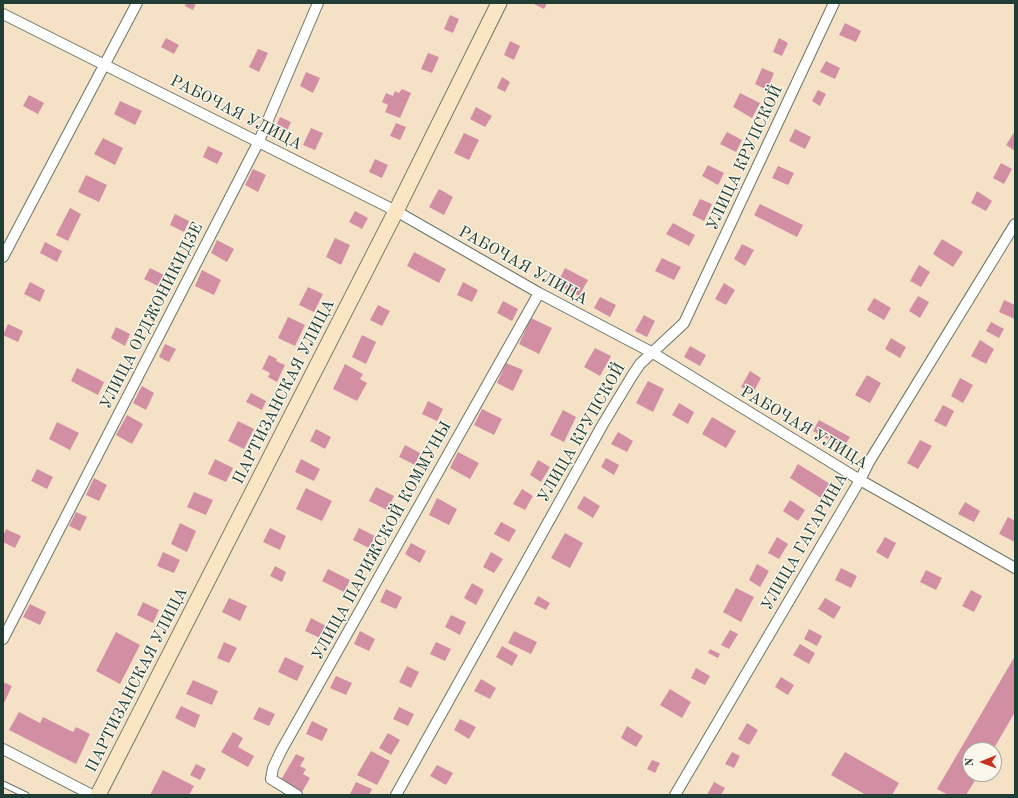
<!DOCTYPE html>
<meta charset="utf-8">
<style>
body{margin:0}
#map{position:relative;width:1018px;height:798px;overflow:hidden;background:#f4e1c6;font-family:"Old Standard TT",serif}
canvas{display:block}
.frame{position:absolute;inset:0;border:4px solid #1f3d34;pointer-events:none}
.north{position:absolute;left:962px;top:742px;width:40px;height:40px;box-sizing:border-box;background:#fbf7ec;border:1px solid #a3ada2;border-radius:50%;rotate:269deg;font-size:11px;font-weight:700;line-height:16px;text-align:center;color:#1f3d34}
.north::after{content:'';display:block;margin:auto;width:14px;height:18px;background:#c8321e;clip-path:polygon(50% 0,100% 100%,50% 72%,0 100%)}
</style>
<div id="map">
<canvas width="1018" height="798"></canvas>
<div class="frame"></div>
<div class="north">N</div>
</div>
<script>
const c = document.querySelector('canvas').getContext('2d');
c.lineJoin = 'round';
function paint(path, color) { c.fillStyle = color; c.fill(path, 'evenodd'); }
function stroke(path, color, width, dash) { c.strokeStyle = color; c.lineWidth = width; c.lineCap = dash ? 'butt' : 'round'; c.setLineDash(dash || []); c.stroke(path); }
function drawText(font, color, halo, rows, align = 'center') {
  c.font = font + ' "Old Standard TT",serif'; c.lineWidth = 3; c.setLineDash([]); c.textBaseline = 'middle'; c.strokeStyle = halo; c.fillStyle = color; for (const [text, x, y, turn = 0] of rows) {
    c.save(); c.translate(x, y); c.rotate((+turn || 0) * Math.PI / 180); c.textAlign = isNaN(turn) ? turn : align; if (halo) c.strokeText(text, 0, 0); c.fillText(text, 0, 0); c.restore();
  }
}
paint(new Path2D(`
 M186,3H196L193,10L185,6Z
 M534,3H547L544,9L534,4Z
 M450,15L459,19L453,33L444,29Z
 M845,23L861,31L856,42L839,35Z
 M166,38L179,45L174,54L161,47Z
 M779,38L788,43L782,56L773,52Z
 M510,41L520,46L514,60L504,55Z
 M258,49L268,53L259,72L249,67Z
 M428,53L439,57L432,73L421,69Z
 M826,61L840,68L835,79L820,72Z
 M762,68L774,73L767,90L755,84Z
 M306,72L320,78L313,93L300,86Z
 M502,77L510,82L505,92L497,88Z
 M402,89L411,93L400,118L385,112L388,105L382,102L386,93L393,96L395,91L399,93Z
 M818,90L826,94L820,106L812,101Z
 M740,93L760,103L752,118L733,107Z
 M29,95L44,103L38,114L23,106Z
 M120,101L142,111L135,125L114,114Z
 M476,107L492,116L485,127L470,119Z
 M280,117L291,122L286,133L275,129Z
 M396,123L406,127L400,140L390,136Z
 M311,128L323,133L315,150L303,145Z
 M795,129L811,137L805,149L789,141Z
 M1015,131V151L1006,145Z
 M727,132L742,140L736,152L720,144Z
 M464,133L479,140L469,160L454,153Z
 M103,138L123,148L115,165L94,154Z
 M208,146L223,153L217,164L203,157Z
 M375,159L388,165L382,178L369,172Z
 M1001,163L1012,169L1004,184L993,178Z
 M708,165L724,173L718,185L702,176Z
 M778,166L794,173L788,185L772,178Z
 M253,169L266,175L258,192L245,185Z
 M86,175L107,185L99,202L78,192Z
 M439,189L453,197L444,215L429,207Z
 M977,191L992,201L986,211L971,203Z
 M700,199L712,204L704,221L692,215Z
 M760,204L803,225L797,237L754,215Z
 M70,208L81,214L68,241L56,235Z
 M355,211L368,218L362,229L349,222Z
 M175,214L189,221L184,232L170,225Z
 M673,223L695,235L689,246L666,234Z
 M335,238L350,245L341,265L326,257Z
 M942,239L963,252L953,267L933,254Z
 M217,240L234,249L227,262L211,253Z
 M45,242L62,251L57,262L40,253Z
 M742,244L754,250L745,266L734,259Z
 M414,252L446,269L439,283L407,266Z
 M662,258L681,267L674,280L655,271Z
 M919,265L930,272L921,287L910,281Z
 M150,268L164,275L158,286L144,279Z
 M565,268L588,280L579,296L557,284Z
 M202,270L221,280L214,295L195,286Z
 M30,282L45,290L40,302L24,294Z
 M463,282L478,290L472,302L457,295Z
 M724,283L735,290L726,305L715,299Z
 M308,287L323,294L314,312L299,305Z
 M918,296L929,302L920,318L909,311Z
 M600,297L616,305L610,317L594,308Z
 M874,298L891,308L884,320L867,310Z
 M1004,300L1015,305V319L999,312Z
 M503,301L518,309L512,321L497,313Z
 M378,305L390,311L382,326L370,320Z
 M644,315L655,321L647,337L635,331Z
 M288,317L305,325L295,346L278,338Z
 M531,318L552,328L539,354L519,344Z
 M991,322L1004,329L999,338L986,331Z
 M8,324L23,331L18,342L3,335Z
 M116,327L130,334L125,346L111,338Z
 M362,335L376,342L366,364L352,357Z
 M891,338L906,347L900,358L885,349Z
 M980,340L994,349L986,364L971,356Z
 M165,344L176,349L169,362L159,357Z
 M690,346L706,355L700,366L684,357Z
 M595,348L611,356L600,376L584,367Z
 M269,355L277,359L276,361L285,365L277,382L268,377L270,373L262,369Z
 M506,363L523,370L513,391L497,383Z
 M345,364L363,374L360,379L367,383L357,401L333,389Z
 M77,368L104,382L98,395L71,381Z
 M750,371L761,378L753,393L741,387Z
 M867,375L881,383L870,403L855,395Z
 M960,378L973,385L963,403L951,396Z
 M648,381L664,389L653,412L636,403Z
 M142,386L154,393L146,410L133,403Z
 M251,393L266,401L262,410L246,402Z
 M428,401L443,409L437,421L422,414Z
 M679,403L694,412L688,424L672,415Z
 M943,405L954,411L946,427L934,421Z
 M482,409L502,419L494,435L474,425Z
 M563,410L576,417L564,442L550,435Z
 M127,415L143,424L132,444L116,435Z
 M712,417L736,431L726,448L702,434Z
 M819,420L850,437L843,448L813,431Z
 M238,421L254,429L244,449L228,441Z
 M57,422L79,433L70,450L49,439Z
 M316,429L331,437L325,449L310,441Z
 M618,432L633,441L627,452L611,444Z
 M920,440L932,446L918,469L907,463Z
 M405,445L420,453L415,465L399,457Z
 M458,452L479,463L470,479L450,468Z
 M606,458L619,465L614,475L601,467Z
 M215,459L233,468L226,482L208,474Z
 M301,459L320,469L314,481L295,472Z
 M538,460L550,467L541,482L530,475Z
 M798,464L830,484L821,498L790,478Z
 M37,469L53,477L47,489L31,481Z
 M94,478L107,485L99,501L86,495Z
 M376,487L394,496L387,510L369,501Z
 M306,488L332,501L322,521L296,509Z
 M522,489L533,496L525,510L513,504Z
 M194,492L213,500L206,515L187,507Z
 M584,496L600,506L593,518L577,508Z
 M437,498L457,509L449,525L429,515Z
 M790,500L805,510L798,521L783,511Z
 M965,502L980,511L974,522L958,514Z
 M76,512L87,517L80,531L69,526Z
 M1008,517L1015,521V542L999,534Z
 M501,522L516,530L509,542L494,534Z
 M180,523L196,531L187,552L171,544Z
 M270,528L286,536L280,550L263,542Z
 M359,528L375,536L369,548L353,540Z
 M6,529L21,536L15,548L3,542V536Z
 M565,533L583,543L570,568L551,558Z
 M777,537L788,544L779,559L768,553Z
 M885,537L896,543L888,559L876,552Z
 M411,543L426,551L420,563L405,554Z
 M163,552L180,560L174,573L157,566Z
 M491,552L503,559L494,573L483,567Z
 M757,564L769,571L760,587L749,580Z
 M275,566L286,572L282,582L270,576Z
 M841,568L857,576L851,588L835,580Z
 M328,569L350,580L344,592L322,581Z
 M926,570L942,578L936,590L920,582Z
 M472,583L484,590L476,605L464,598Z
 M736,588L754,597L741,622L723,612Z
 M386,589L402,597L396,609L380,602Z
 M971,590L982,596L974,612L962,606Z
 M538,596L550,603L546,610L534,604Z
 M229,598L247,606L240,621L222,612Z
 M825,598L841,607L834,619L818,609Z
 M143,602L159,610L153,623L137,615Z
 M30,604L46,612L40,625L23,617Z
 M451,615L466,622L460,635L445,627Z
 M311,618L326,626L320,638L305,631Z
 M809,629L822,636L817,646L804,639Z
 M730,630L738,634L729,649L721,645Z
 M360,631L375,639L369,651L354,644Z
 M514,631L537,642L531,654L508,643Z
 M116,632L140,645L120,684L96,671Z
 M224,642L237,648L229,663L217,658Z
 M436,642L451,649L445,661L430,654Z
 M800,644L815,653L809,664L793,655Z
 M502,646L518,655L512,666L496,657Z
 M710,649L720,654L718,658L708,653Z
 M1015,656V712L993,750H970V774H979L966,795H948L937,789Z
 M285,657L304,666L297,681L278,672Z
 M407,666L419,672L411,688L399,682Z
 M696,668L710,676L705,685L691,678Z
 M336,676L352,683L346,695L330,688Z
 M781,677L794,685L788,695L775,687Z
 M481,679L496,688L490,699L474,691Z
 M193,680L218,691L212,705L186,694Z
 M3,682L12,686L3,705Z
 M670,689L691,702L682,718L660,705Z
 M181,706L200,715L195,728L175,718Z
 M259,707L275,714L269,726L253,719Z
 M399,707L414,714L408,726L393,719Z
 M19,712L40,723L43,717L73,732L76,727L90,734L76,764L9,730Z
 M460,719L476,727L469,739L454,730Z
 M312,721L328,729L322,741L306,734Z
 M747,723L758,730L749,745L738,739Z
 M627,726L643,736L636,747L621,738Z
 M233,732L243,738L238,747L254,756L248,767L221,752Z
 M388,733L400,740L391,755L379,748Z
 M371,751L390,761L377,785L357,775Z
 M732,752L740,756L734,768L725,764Z
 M845,752L899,783L892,795H866L831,775Z
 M296,754L305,758L300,766L306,769L303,774L310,778L302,792L281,780Z
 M652,760L660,763L655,773L647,769Z
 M196,764L206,769L200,780L190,775Z
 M437,765L453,773L446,785L430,776Z
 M163,770L194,786L189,795H150Z
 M356,782L372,789L369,795L350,794Z
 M714,782L725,788L721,795H707Z`), '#d28fa4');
const service = new Path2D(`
 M3,784L26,795`);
const minor = new Path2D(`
 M3,14L396,211L539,293L653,353L860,480L1015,568
 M3,257L137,3
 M3,639L259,141L318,3
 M3,749L92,795
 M297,795L271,779L273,768L281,751L539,293
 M396,795L603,424L632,376L640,364L684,323L834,3
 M675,795L860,480L869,462L1015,224`);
const secondary = new Path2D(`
 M98,795L396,211L499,3`);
stroke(service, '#6a7667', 7);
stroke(minor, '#6a7667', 12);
stroke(secondary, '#6a7667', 17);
stroke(service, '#fff', 5);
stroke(minor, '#fff', 10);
stroke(secondary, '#fbe6c4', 15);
drawText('16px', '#1f3d34', '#fbf7ec', [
 ["РАБОЧАЯ УЛИЦА",236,113,27],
 ["УЛИЦА КРУПСКОЙ",745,158,-65],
 ["РАБОЧАЯ УЛИЦА",523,266,29],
 ["УЛИЦА ОРДЖОНИКИДЗЕ",152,316,-63],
 ["ПАРТИЗАНСКАЯ УЛИЦА",284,392,-63],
 ["РАБОЧАЯ УЛИЦА",804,428,31],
 ["УЛИЦА КРУПСКОЙ",582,433,-60],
 ["УЛИЦА ПАРИЖСКОЙ КОММУНЫ",382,541,-61],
 ["УЛИЦА ГАГАРИНА",805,542,-60],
 ["ПАРТИЗАНСКАЯ УЛИЦА",137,680,-63]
]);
</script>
